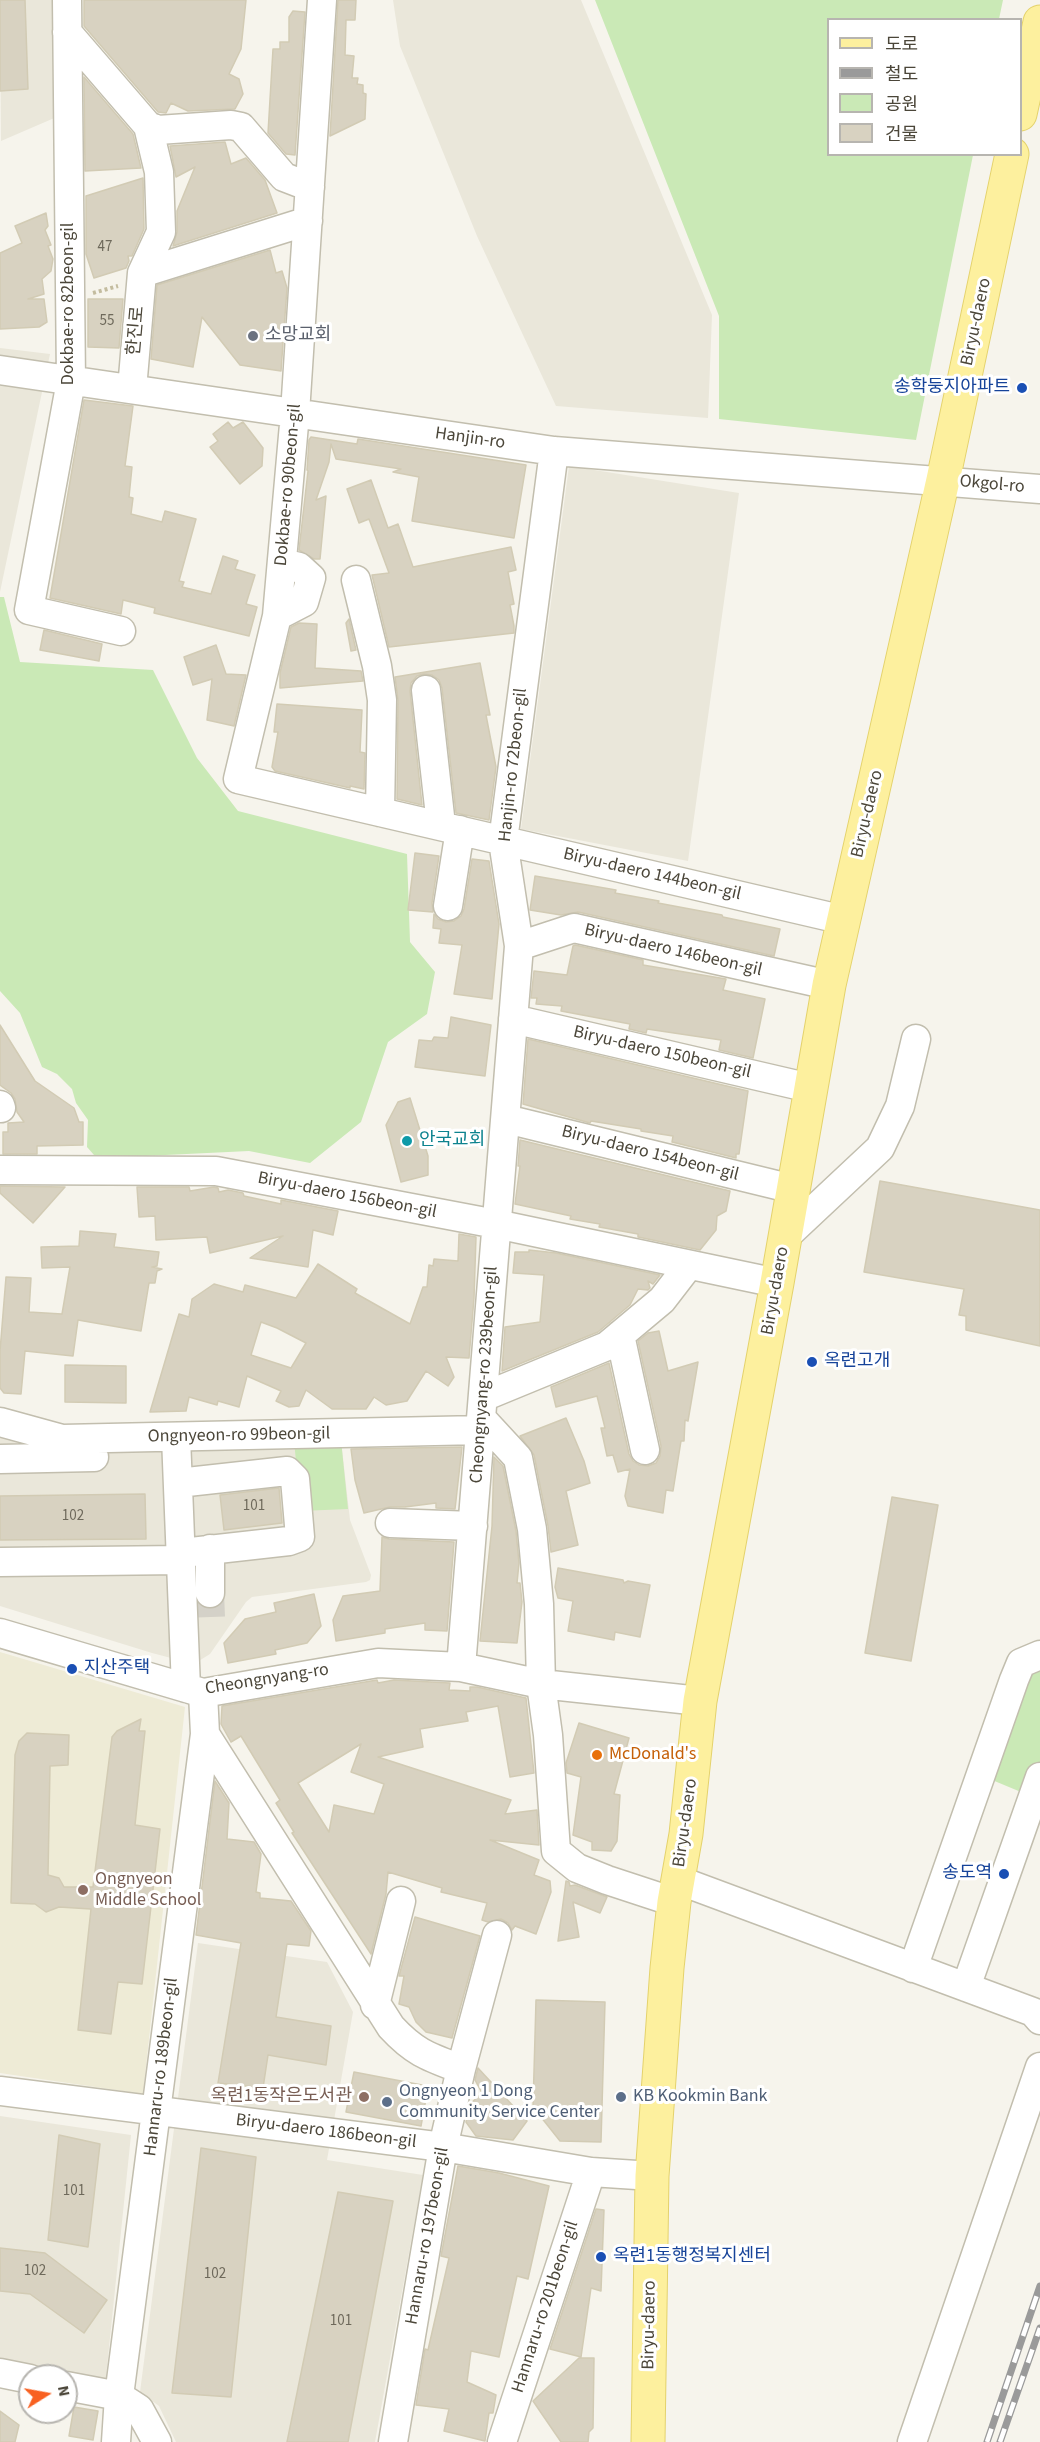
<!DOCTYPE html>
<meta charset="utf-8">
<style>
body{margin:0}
#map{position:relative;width:1040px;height:2442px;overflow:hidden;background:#f6f4ec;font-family:"Source Sans 3","Noto Sans KR",sans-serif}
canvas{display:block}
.legend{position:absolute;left:827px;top:18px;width:195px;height:138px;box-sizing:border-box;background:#fff;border:2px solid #b7b5b0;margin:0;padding:8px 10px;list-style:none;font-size:18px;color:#4b4639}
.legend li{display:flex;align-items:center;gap:12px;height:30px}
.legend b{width:30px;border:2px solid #b7b5b0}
.north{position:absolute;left:18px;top:2364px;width:60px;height:60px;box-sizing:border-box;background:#fff;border:2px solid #b7b5b0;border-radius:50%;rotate:79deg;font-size:16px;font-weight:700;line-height:24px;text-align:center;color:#4b4639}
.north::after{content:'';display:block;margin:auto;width:21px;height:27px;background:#f86121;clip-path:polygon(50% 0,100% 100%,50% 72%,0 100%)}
</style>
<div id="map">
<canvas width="1040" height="2442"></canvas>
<ul class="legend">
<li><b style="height:8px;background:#fdf09e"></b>도로</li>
<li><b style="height:8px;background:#9a9a9a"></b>철도</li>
<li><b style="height:16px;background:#cae9b6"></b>공원</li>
<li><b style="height:16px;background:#d8d2c1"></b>건물</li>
</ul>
<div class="north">N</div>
</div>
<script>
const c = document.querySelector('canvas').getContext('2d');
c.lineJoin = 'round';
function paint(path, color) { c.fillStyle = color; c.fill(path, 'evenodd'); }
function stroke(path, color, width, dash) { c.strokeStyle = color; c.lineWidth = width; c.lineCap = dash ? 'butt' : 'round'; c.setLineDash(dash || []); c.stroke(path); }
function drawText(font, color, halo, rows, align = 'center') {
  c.font = font + ' "Source Sans 3","Noto Sans KR",sans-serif'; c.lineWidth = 6; c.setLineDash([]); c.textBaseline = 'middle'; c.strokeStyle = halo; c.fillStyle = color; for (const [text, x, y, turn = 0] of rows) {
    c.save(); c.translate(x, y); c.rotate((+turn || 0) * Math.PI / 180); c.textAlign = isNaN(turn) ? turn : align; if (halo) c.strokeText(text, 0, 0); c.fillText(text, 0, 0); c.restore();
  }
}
paint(new Path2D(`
 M0,0H58L59,116L1,141Z
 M393,0H581L712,315L708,418L556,406L477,236L400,46Z
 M0,348L50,354L0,592Z
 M569,466L739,493L688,861L521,829Z
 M0,1431L341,1440L350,1520L371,1575L370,1580L366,1582L252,1597L246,1602L210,1654L194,1664L152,1653L0,1606Z
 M198,1943L327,1962L353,2012L327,2160L423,2175L375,2442H176L159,2406L140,2392Z
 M0,2116L131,2135L105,2386L66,2376L0,2365Z`), '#eae7da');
paint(new Path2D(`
 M0,1652L185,1707L143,2094L0,2073Z`), '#eeebd6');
paint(new Path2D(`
 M595,0H1003L999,19L828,20V154L973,155L916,440L719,419V316Z
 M0,597H4L20,662L153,670L197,758L238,811L407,854L410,942L435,972L427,1014L388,1042L361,1122L310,1163L249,1151L103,1158L94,1155L87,1147L88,1120L76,1103L72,1089L57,1074L42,1067L20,1013L0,991Z
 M341,1440L348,1509L301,1511L294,1441Z
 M1040,1655V1777L1033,1797L980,1775Z`), '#cae9b6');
const building = new Path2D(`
 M0,0H25L28,89L0,91Z
 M84,0H246L241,49L229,74L239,79L243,94L235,109L188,111L171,103L166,113L158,112L84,26Z
 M338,0H356L355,20H346L345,55L354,56L352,78H358L357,84L363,85V93L366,94L365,119L330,136Z
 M293,11L305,12L295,155L286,154L268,133L273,49H280V42H289V17Z
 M84,77L133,134L141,168L85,171Z
 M225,142L231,164L246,158L265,180L277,213L173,246L177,232V211L195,167L176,177L170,146Z
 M143,178L144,229L132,256H128L129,261L126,268L94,278L86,254V196Z
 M46,213L48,226L45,230L51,245L48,246L53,259L51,271L42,279L44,294L28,299H44L47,322L39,327L0,329V253L22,243L15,226Z
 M270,250L276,273L282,271L287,288L281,371L240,365L202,317L193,367L151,359L157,285Z
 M88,299H123L119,348L88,347Z
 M84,400L133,406L125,466L132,467L129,497L133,498L131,514L162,522L165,511L196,519L179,581L184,582L182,587L211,594L223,556L238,561L235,569L255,575L246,604L257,607L249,636L154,613L155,608L123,600L121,614L50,598Z
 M228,422L233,428L243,422L263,448L262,466L240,484L210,447L218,441L213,434Z
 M311,437L357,444L358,439L526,465L514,538L412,521L419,477L393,472L401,469L336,459L331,444L329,462L316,500L326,496L320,559H314L299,550L308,471L307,470L309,440Z
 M371,480L388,528L398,524L413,567L511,547L516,570L508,572L514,604L510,605L514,626V633L389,647L372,575L389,573L369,519L359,523L347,489Z
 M349,619L356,650L351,651L346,623Z
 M299,623L317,624L315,668L361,671L363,681L280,688V673L291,627Z
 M44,630L102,644L99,661L40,650Z
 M216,645L226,674L246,675L234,726L207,720L212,679L193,685L184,657Z
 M480,663L490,715H486L496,767L489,820L456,813L442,688L439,680L432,675L424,674L417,676L411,683L410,691L422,805L397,799L398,700L395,677Z
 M277,704L362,710L360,752L365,753L364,789L350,786V788L275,771L272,767L278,732H274Z
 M415,853L439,856L432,903L433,912L408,910Z
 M472,859L489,861L499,924L492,999L454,994L462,945L439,943L441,929L433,928L434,914L438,919L446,922L454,921L461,916L464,909Z
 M535,876L616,890L615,893L659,901L658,903L722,915L723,917L780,929L774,956L578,912L561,915L530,910Z
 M575,945L643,960V965L726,979L723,990L765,999L753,1058L719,1050L721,1040L647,1029L646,1033L629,1029L630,1024L561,1011L562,1006L536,1004L537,998H531L534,971L567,975L573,946Z
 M451,1017L491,1025L485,1076L415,1067L419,1040L432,1041L434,1037L448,1038Z
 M0,1025L35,1081L74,1108L79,1122H83V1145L37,1146V1154H3V1132H8V1123L24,1122L17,1112L15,1099L11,1093L0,1085Z
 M528,1039L748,1091L739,1154H736V1158L672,1142L673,1136L641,1131V1129L591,1121L590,1123L523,1104Z
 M410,1098L428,1156V1175L401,1182L386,1125L398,1102Z
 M520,1140L730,1191L726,1211L717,1216L716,1230L700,1250L638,1237V1234L599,1227L600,1224L570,1219L571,1216L515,1204L520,1166H518Z
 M880,1181L1040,1210V1346L966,1330V1316L959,1315L964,1289L864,1272Z
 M0,1186L65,1187L33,1223L0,1193Z
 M137,1187H189L190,1191L214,1187L218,1188L219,1192L228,1190L243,1193L244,1196L281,1204V1200L338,1211L333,1235L313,1230L308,1267L250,1258L283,1236L210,1253L207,1237L156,1240L155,1216L139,1217Z
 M80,1231L116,1234L114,1247L159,1252L157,1266L152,1267L162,1269L157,1271L155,1283H149L141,1331L78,1320L73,1356L25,1351L21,1394L4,1393L0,1388V1351L6,1277L31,1278L29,1312L62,1314L70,1267L42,1268L41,1247L79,1246Z
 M459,1234L476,1237L474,1298L469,1358L446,1357L454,1377L448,1386L426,1371L407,1401L386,1405L374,1397L366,1409H332L306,1390L299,1406L289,1407L276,1401L281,1391L247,1376L239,1407L218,1401L217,1405L189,1397L186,1411L150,1412L179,1314L189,1317L192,1299L214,1284L243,1292L245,1285L296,1298L318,1264L357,1289L355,1293L410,1324L423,1287H427L429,1265L433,1266L434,1259L458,1261ZM261,1322L277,1328L306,1343L291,1368L251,1355Z
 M529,1250L556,1253L660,1275L653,1284L648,1281L650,1288L648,1290L638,1289L630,1305L598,1332L502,1371L505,1327L540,1322L544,1275L513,1273L515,1252H529Z
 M659,1331L668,1371L698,1362L688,1421L685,1420L684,1441H681L673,1491L666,1490L663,1513L628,1506L625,1496L630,1469L618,1472L613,1455L607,1456L601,1428H605L597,1396L556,1407L551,1387L609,1363L629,1454L633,1461L639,1465L648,1466L656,1463L660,1456L661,1446L638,1341L648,1333Z
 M65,1365L126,1366V1403L65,1402Z
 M566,1418L584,1461L590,1483L566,1491L578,1545L551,1552L548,1526L534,1455L520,1436Z
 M462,1447L455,1509L436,1508V1503L405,1507H390L364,1513L355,1480L351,1449Z
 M494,1457L503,1466L516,1531L519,1563L517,1583H520L522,1602L517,1643L480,1641L492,1526Z
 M279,1488L282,1523L224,1530L220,1495Z
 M145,1494L146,1539L0,1540V1496Z
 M892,1497L938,1505L911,1661L865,1653Z
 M382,1537L389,1539L454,1542L447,1631L425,1630V1623L385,1629V1633L336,1641L333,1620L343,1596L380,1591Z
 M558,1568L623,1580L624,1583L628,1581L650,1585L640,1637L615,1632L614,1640L568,1631L573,1601L558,1598L555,1587Z
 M314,1594L321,1626L307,1643L275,1650L276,1654L228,1663L224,1643L245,1619L276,1612L274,1603Z
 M377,1680L378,1683L394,1680L450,1683L449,1690L470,1691V1687H477L526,1698L534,1773L510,1777L498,1706L466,1712L468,1721L420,1729L423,1747L378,1757L511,1800L505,1814L537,1810L539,1845L490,1840L539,1860L534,1875L550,1881L551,1892L536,1934L515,1926L512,1930L508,1923L501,1919L488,1922L482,1920L487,1903L441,1892L442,1888L388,1872L386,1894L371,1954L292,1833L294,1832L276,1803L280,1800L241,1736L231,1742L221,1724L222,1706ZM361,1744L351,1772L384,1784L374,1814L334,1805L329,1832L298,1783Z
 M141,1719L139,1731H145L135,1825L160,1829L142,1984L118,1982L111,2034L78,2030L91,1909L59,1907L46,1912L35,1904L11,1903L15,1755L19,1741L27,1733L69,1735L68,1765L50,1766L48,1875L59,1878L64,1887H93L112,1737L117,1731Z
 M579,1723L629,1738L614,1794L620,1795L617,1841L611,1851L592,1850V1842L573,1835L581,1777L567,1773L566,1763Z
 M215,1781L229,1803L227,1839L254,1842L261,1854L256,1892L260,1893V1898L291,1901L311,1931L309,1946L287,1944L276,2017L331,2026L326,2065L268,2055L263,2088L218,2083L241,1943L196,1935Z
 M566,1881L569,1882L570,1886L575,1885L607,1897L600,1913L573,1902L579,1937L558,1941Z
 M415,1917L480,1936L452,2038L426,2032L416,2022L409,2007L399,2004L404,1976H399Z
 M536,2000L605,2002L601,2142L560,2141L533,2107Z
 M478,2068L527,2121L513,2140L476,2136L466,2122L470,2104L482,2093L475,2080Z
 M354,2072L422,2085L427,2093L421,2126L346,2112Z
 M59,2135L100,2144L88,2247L48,2240Z
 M201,2148L256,2157L231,2397L172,2393Z
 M458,2166L499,2173L549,2186L528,2279L517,2276L499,2357L471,2351L467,2382L496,2395L493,2413H489L485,2441L444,2431L449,2409L416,2405L425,2349L428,2350L449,2258L441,2256Z
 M338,2192L393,2201L348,2442H287Z
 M596,2209L604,2210L601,2291L591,2288L581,2357L550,2349Z
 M0,2248L45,2253L107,2300L84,2333L30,2294L0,2291Z
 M579,2358H594L593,2428L589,2432L588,2442H561L533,2401Z
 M74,2407L98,2411L93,2440L69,2436Z
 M0,2411L19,2425L15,2442H0Z`);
paint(building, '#d8d2c1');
stroke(building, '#d2cbb4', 1.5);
stroke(new Path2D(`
 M210,1593L211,1617`), '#d4d1c8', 28, [28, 14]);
const minor = new Path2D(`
 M67,0L71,381L29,610L121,631
 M322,0L295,413L277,616L238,779L844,920
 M67,32L148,126L159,172L161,232L142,273L132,389
 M148,126L158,130L231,125L241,127L284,177L310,187
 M142,273L308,221
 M0,370L554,451L1040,489
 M356,580L377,666L382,700L380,812
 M277,616L304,602L311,578L299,567L282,563
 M426,690L441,825
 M448,906L460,830
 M519,946L574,928L829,985
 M513,1019L810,1088
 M0,1105L1,1108
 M506,1119L793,1189
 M0,1170L216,1171L496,1224L777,1283
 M785,1237L880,1148L900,1106L916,1039
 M620,1335L645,1450
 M483,1397L607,1346L662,1300L689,1265
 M482,1419L518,1458L532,1529L539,1604L541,1684L548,1735L556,1851L577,1868L607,1880L674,1902
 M0,1422L62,1439L481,1430
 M176,1437L186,1688
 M0,1459L94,1457
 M178,1483L287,1471L295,1479L300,1537L289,1541L182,1553
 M390,1523L473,1526
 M210,1549V1593
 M0,1562L182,1560
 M0,1633L203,1693L378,1663L461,1667L541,1684L700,1701
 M461,1667L519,946L503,841L554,451
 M205,1734L391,2027C415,2053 429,2057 461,2069L443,2147L393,2442
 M678,1880L1033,2012L1040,2020
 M913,1968L1014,1680L1021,1663L1040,1655
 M966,1987L1040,1777
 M375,2005L401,1901
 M461,2069L497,1935
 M0,2091L443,2147L591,2172L652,2176
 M0,2373L30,2379
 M66,2386L119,2396L139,2409L157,2442
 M116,2442L119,2396L205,1734L203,1693
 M502,2442L591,2172
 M912,2442L1040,2067`);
const major = new Path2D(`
 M1020,114L1040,22
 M648,2442L652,2176L667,1968L674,1902L686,1834L700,1701L777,1283L829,985L943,480L1012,154`);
stroke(minor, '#c2beae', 31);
stroke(major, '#e4d26c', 35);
stroke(new Path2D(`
 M93,293L118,286`), '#c3bc9f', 4, [3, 3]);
stroke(minor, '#fff', 28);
stroke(major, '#fdf09e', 33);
const rail = new Path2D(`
 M987,2442L1040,2286
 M1000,2442L1040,2328`);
stroke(rail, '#9a9a9a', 7);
stroke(rail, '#fff', 4.5, [14]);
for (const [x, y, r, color] of [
 [253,336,6,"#6b7280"],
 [1022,388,6,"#1a4fb4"],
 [407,1141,6,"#0f9aa8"],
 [812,1362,6,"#1a4fb4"],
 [72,1669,6,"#1a4fb4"],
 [597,1755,6,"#e8710a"],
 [1004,1874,6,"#1a4fb4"],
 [83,1890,6,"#8d6e63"],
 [364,2097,6,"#8d6e63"],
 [621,2097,6,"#5c6f8a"],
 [387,2102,6,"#5c6f8a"],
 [601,2257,6,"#1a4fb4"]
]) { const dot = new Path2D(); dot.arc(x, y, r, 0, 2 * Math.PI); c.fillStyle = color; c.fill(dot); stroke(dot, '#fff', 2); }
drawText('15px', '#6e695b', null, [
 ["47",105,248],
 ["55",107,322],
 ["101",254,1507],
 ["102",73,1517],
 ["101",74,2192],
 ["102",35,2272],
 ["102",215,2275],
 ["101",341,2322]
]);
drawText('18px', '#4b4639', '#fff', [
 ["Dokbae-ro 82beon-gil",69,304,-90],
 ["Biryu-daero",977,322,-78],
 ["한진로",137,331,-85],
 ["Hanjin-ro",470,439,8],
 ["Dokbae-ro 90beon-gil",289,485,-85],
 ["Okgol-ro",992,485,5],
 ["Hanjin-ro 72beon-gil",514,765,-84],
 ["Biryu-daero",868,814,-77],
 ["Biryu-daero 144beon-gil",652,875,13],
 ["Biryu-daero 146beon-gil",673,951,13],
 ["Biryu-daero 150beon-gil",662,1053,13],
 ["Biryu-daero 154beon-gil",650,1154,14],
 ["Biryu-daero 156beon-gil",347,1196,11],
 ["Biryu-daero",776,1291,-80],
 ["Cheongnyang-ro 239beon-gil",485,1375,-86],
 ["Ongnyeon-ro 99beon-gil",239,1436,-1],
 ["Cheongnyang-ro",267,1680,-9],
 ["Biryu-daero",686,1823,-82],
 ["Hannaru-ro 189beon-gil",162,2067,-83],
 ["Biryu-daero 186beon-gil",326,2132,7],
 ["Hannaru-ro 197beon-gil",428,2236,-80],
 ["Hannaru-ro 201beon-gil",546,2307,-72],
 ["Biryu-daero",650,2325,-89]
]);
drawText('18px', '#5b616d', '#fff', [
 ["소망교회",265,336]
], 'left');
drawText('18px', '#164399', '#fff', [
 ["송학둥지아파트",1010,388,"right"],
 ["옥련고개",824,1362],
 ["지산주택",84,1669],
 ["송도역",992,1874,"right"],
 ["옥련1동행정복지센터",613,2257]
], 'left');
drawText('18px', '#0d838f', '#fff', [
 ["안국교회",419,1141]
], 'left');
drawText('18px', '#c56008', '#fff', [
 ["McDonald's",609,1755]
], 'left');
drawText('18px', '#785e54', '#fff', [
 ["Ongnyeon",95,1880],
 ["Middle School",95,1901],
 ["옥련1동작은도서관",352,2097,"right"]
], 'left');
drawText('18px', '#4e5e75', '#fff', [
 ["Ongnyeon 1 Dong",399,2092],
 ["Community Service Center",399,2113],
 ["KB Kookmin Bank",633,2097]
], 'left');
</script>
